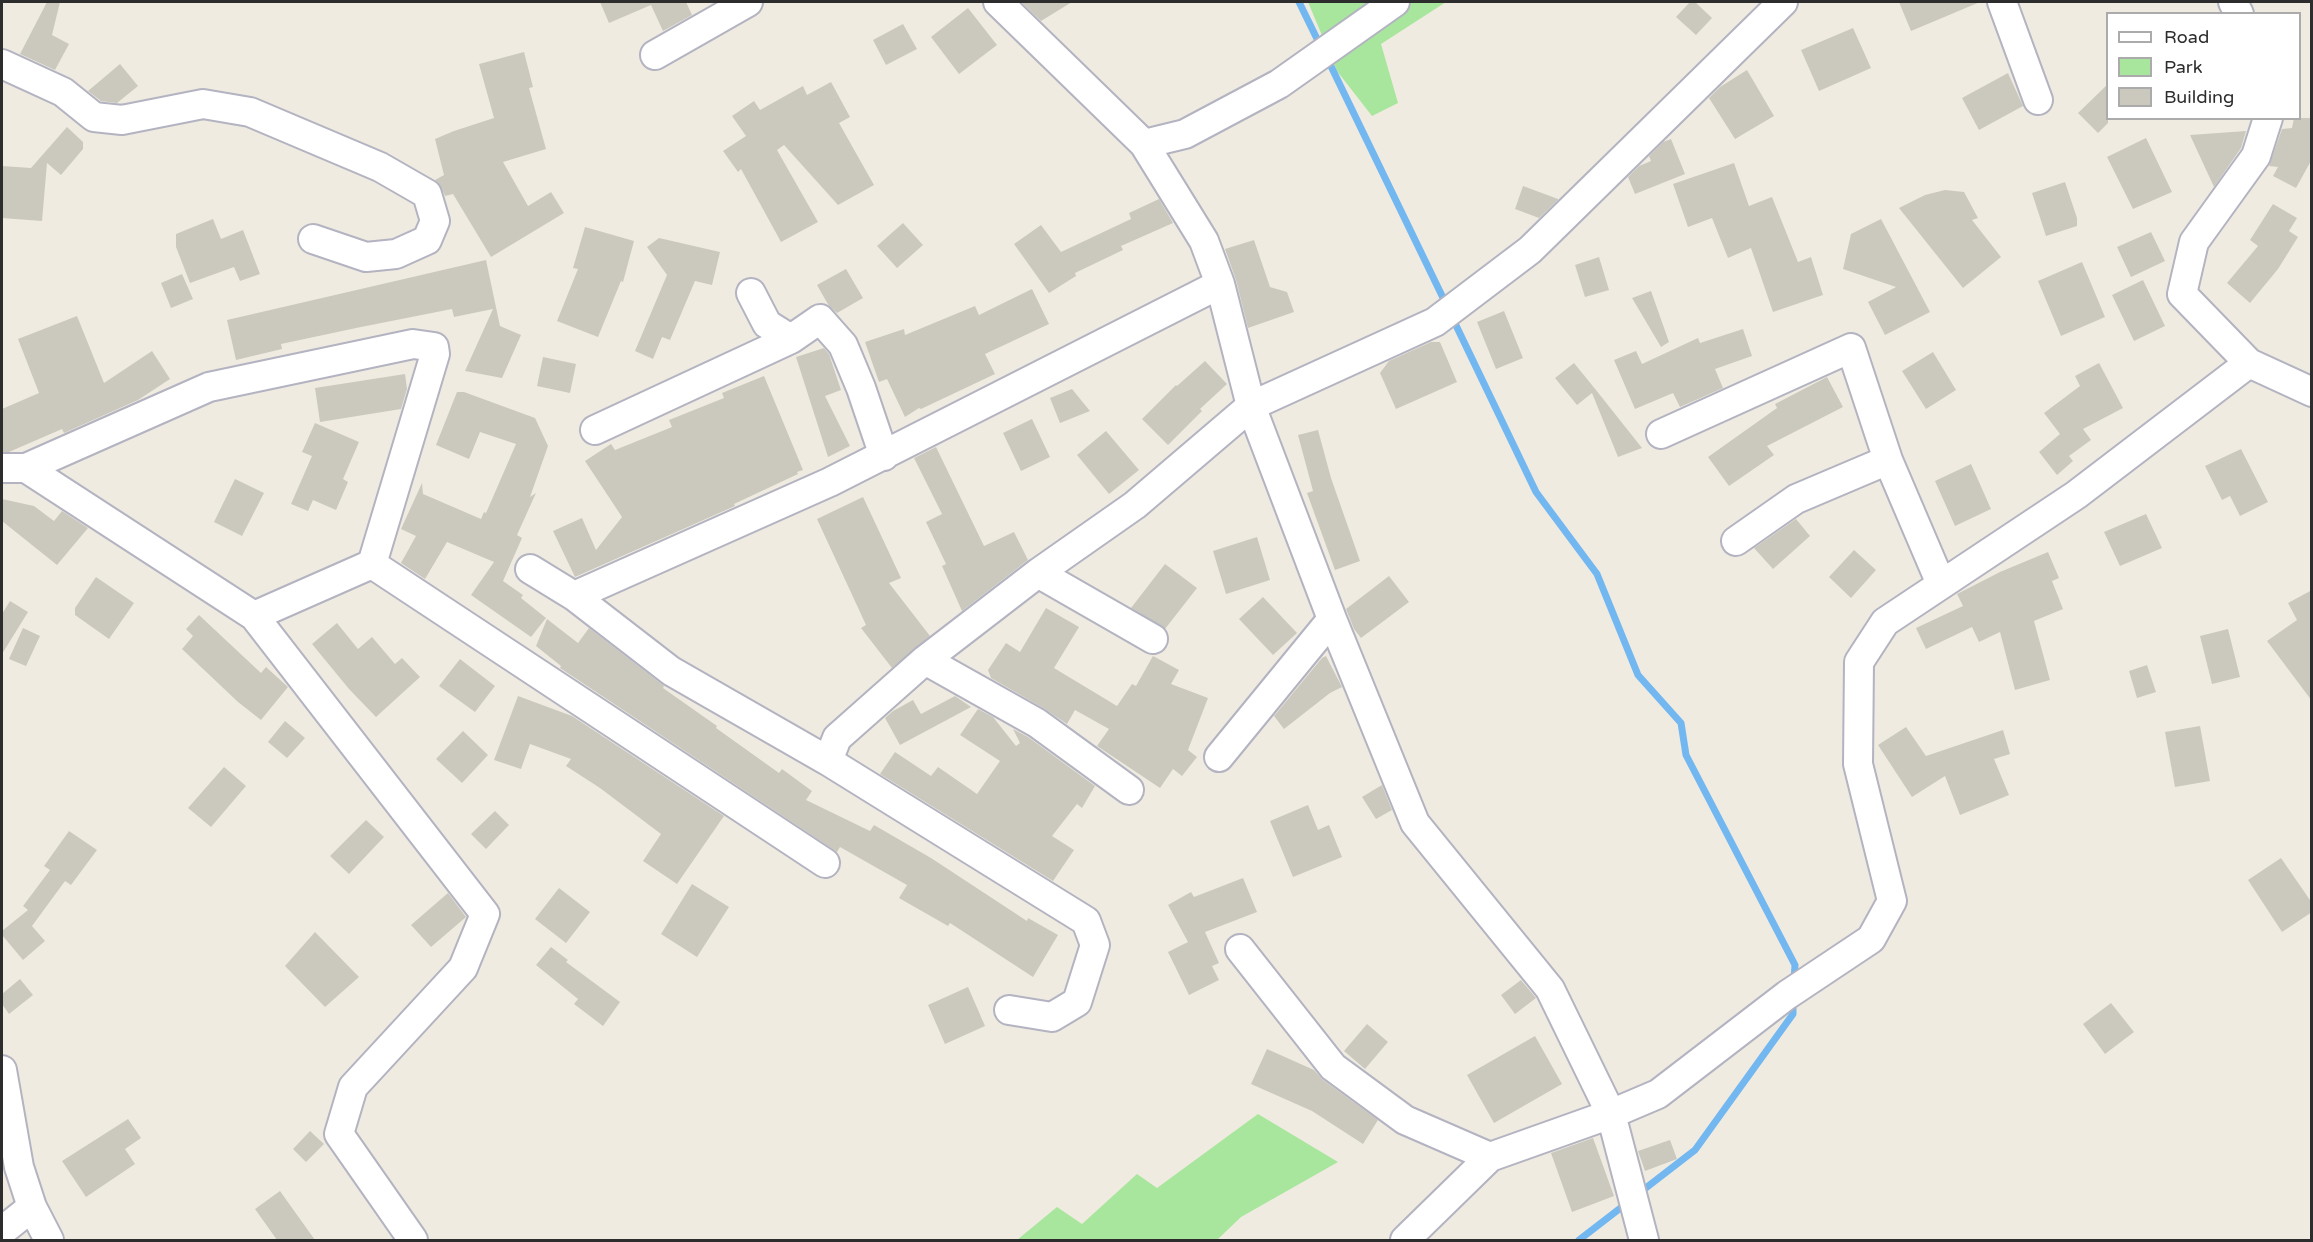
<!DOCTYPE html>
<style>
body{margin:0}
#map{position:relative;width:2313px;height:1242px;overflow:hidden;background:#efebe0;font-family:"Varela Round",sans-serif}
canvas{display:block}
.frame{position:absolute;inset:0;border:3px solid #2d2d2d;pointer-events:none}
.legend{position:absolute;left:2106px;top:12px;width:195px;height:108px;box-sizing:border-box;background:#fff;border:2px solid #ababab;margin:0;padding:8px 10px;list-style:none;font-size:18px;color:#2d2d2d}
.legend li{display:flex;align-items:center;gap:12px;height:30px}
.legend b{width:30px;border:2px solid #ababab}
</style>
<div id="map">
<canvas width="2313" height="1242"></canvas>
<div class="frame"></div>
<ul class="legend">
<li><b style="height:8px;background:#fff"></b>Road</li>
<li><b style="height:16px;background:#a7e69c"></b>Park</li>
<li><b style="height:16px;background:#cbc9be"></b>Building</li>
</ul>
</div>
<script>
const c = document.querySelector('canvas').getContext('2d');
c.lineJoin = 'round';
function paint(path, color) { c.fillStyle = color; c.fill(path, 'evenodd'); }
function stroke(path, color, width, dash) { c.strokeStyle = color; c.lineWidth = width; c.lineCap = dash ? 'butt' : 'round'; c.setLineDash(dash || []); c.stroke(path); }
paint(new Path2D(`
 M1308,2H1446L1381,44L1398,103L1372,116L1337,71Z
 M1258,1114L1338,1162L1241,1217L1217,1240H1017L1057,1207L1082,1224L1137,1174L1157,1188Z`), '#a7e69c');
stroke(new Path2D(`
 M1299,2L1320,45
 M1327,58L1446,304
 M1452,317L1536,492L1597,574L1638,675L1681,723L1686,755L1795,965L1794,981
 M1638,1194L1695,1150L1793,1014V1001
 M1579,1240L1627,1203`), '#73b7f1', 7);
paint(new Path2D(`
 M47,2H60L52,35L69,44L55,70L20,54Z
 M600,2H686L692,15L663,31L651,5L609,23Z
 M1021,2H1072L1041,21Z
 M1690,2H1695L1712,18L1696,35L1676,17Z
 M1899,2H1980L1911,31Z
 M968,8L997,45L959,74L931,37Z
 M903,24L917,49L886,65L873,40Z
 M1853,28L1871,68L1819,91L1801,50Z
 M524,52L533,87L529,88L546,149L503,162L528,206L551,192L564,213L491,257L453,194L445,196L442,189L435,180L444,175L435,139L454,131L494,118L479,64Z
 M120,64L138,86L117,103L101,101L88,91Z
 M1747,70L1774,116L1735,139L1709,98L1720,87Z
 M2008,73L2023,106L1979,130L1962,98Z
 M831,82L850,117L839,123L874,185L838,205L784,145L777,150L818,222L781,242L741,169L738,172L723,151L746,136L732,116L754,101L760,110L803,86L807,95Z
 M2108,84V123L2098,133L2078,113Z
 M2294,118H2312V159L2296,188L2273,176L2278,167L2269,166L2282,129L2292,128Z
 M67,127L83,142V149L61,175L47,163L42,221L2,218V166L31,168Z
 M2246,131L2241,148L2214,187L2190,135Z
 M2146,138L2172,192L2133,209L2107,157Z
 M1671,139L1685,174L1635,194L1628,177L1639,166L1651,161L1649,156L1663,142Z
 M1734,163L1749,206L1772,197L1798,262L1811,257L1823,295L1773,312L1751,248L1728,258L1712,218L1688,227L1673,184Z
 M2065,182L2077,218V226L2046,236L2032,193Z
 M1523,186L1558,199V200L1539,218L1515,209Z
 M1945,190L1964,192L1978,218L1972,220L2001,257L1963,288L1899,208L1925,195Z
 M1159,199L1173,223L1121,246L1123,250L1075,273L1076,276L1049,293L1014,244L1041,225L1061,252L1131,219L1129,213Z
 M2273,204L2297,218L2289,231L2298,237L2278,269L2250,303L2227,283L2258,246L2250,240Z
 M213,219L221,239L243,230L260,274L240,281L234,267L190,283L176,247V234Z
 M1881,219L1930,312L1885,335L1868,302L1896,287L1843,269L1851,234Z
 M903,223L923,245L897,268L877,246Z
 M585,227L634,241L623,282L621,281L598,337L557,321L578,269L573,268Z
 M2151,232L2165,261L2131,277L2117,247Z
 M659,238L720,252L712,285L695,281L670,340L662,337L653,359L635,351L667,275L647,247Z
 M1254,240L1270,287L1287,292L1294,312L1248,328L1236,280L1225,249Z
 M1599,257L1609,290L1585,297L1575,265Z
 M486,260L500,326L521,335L502,378L465,371L493,309L454,317L452,309L361,327L281,344L282,349L236,360L227,320Z
 M2082,262L2105,317L2061,336L2038,281Z
 M846,269L863,298L837,313L829,306L817,285Z
 M182,274L193,299L171,308L161,283Z
 M2143,280L2165,326L2134,341L2112,295Z
 M1032,289L1049,324L985,354L995,374L921,409L919,408L905,417L887,379L879,382L865,342L904,329L905,335L975,306L979,315Z
 M1651,291L1669,342L1661,347L1632,298Z
 M1504,311L1523,358L1496,369L1477,322Z
 M77,316L104,383L152,351L170,379L138,400L64,433L62,429L9,452H2V409L39,393L18,339Z
 M1743,329L1752,356L1715,369L1723,388L1680,407L1673,393L1635,409L1614,360L1636,351L1642,364L1698,338L1700,343Z
 M1431,342H1440L1457,382L1396,409L1380,373L1389,361Z
 M824,348L829,354L841,390L825,396L850,446L828,457L796,357Z
 M1933,352L1956,390L1926,409L1902,371Z
 M543,357L576,364L570,393L537,386Z
 M1205,361L1227,384L1200,409L1202,411L1168,445L1142,419L1176,385L1177,386Z
 M1574,363L1596,390L1642,448L1618,457L1592,393L1577,405L1555,378Z
 M2099,363L2123,408L2083,429L2091,440L2069,456L2073,461L2057,475L2039,452L2060,434L2044,413L2080,386L2075,376Z
 M405,374L407,389L401,409L320,422L315,388Z
 M764,376L803,470L797,472L798,474L734,504L735,506L575,577L553,531L582,518L596,550L622,517L585,461L611,444L615,450L672,427L669,420L724,398L722,393Z
 M1827,377L1843,407L1767,446L1774,455L1729,486L1708,457L1777,408L1775,404Z
 M1072,389L1090,411L1060,423L1050,398Z
 M457,392H464L535,418L548,446L530,497L536,493L517,535L522,538L503,581L523,595L521,598L546,618L531,637L471,595L494,562L447,542L425,579L401,563L416,536L401,529L422,483L423,494L481,519L484,512L486,513L516,444L480,432L469,459L436,445Z
 M1032,419L1050,457L1021,471L1003,433Z
 M315,423L359,442L343,479L348,482L336,510L313,500L308,511L291,504L312,456L302,452Z
 M1318,430L1331,478L1360,561L1335,570L1307,493L1313,491L1298,435Z
 M1106,431L1139,470L1109,494L1077,455Z
 M936,447L984,546L1014,532L1028,560L962,611L942,566L946,564L926,522L942,514L914,458Z
 M2241,449L2268,502L2240,516L2230,496L2222,500L2205,466Z
 M1971,464L1991,509L1955,526L1935,481Z
 M235,479L264,493L242,536L214,522Z
 M863,497L901,578L889,583L930,636L892,668L861,628L866,625L817,519Z
 M2,499L34,506L54,521L62,511L88,528L57,565L2,521Z
 M2146,514L2162,548L2120,566L2104,532Z
 M1796,519L1810,536L1773,569L1754,548Z
 M1257,537L1270,580L1226,594L1213,551Z
 M1854,550L1876,570L1851,598L1829,577Z
 M2048,552L2059,578L2052,581L2063,609L2034,621L2050,680L2015,690L2000,632L1979,642L1972,627L1926,649L1916,628L1963,606L1957,594L2000,572Z
 M1165,564L1197,588L1165,629L1131,608Z
 M1389,576L1409,602L1361,638L1354,629L1346,609Z
 M96,577L134,603L109,639L75,615V608Z
 M2312,590V701L2267,641L2297,620L2288,603Z
 M1263,597L1297,633L1273,655L1239,619Z
 M10,601L28,612L2,654V614Z
 M1046,608L1079,627L1054,668L1117,706L1132,684L1136,686L1153,656L1179,670L1171,684L1208,698L1188,750L1197,757L1182,776L1173,769L1160,788L1097,746L1109,729L1075,710L1067,724L1045,709L991,678L988,670L1006,643L1020,652Z
 M199,615L261,673L266,667L288,687L261,720L238,702L182,649L193,636L186,629Z
 M547,619L578,643L589,628L664,686L663,688L717,726L716,728L779,773L782,769L812,791L806,800L870,831L874,825L931,858L1027,921L1028,918L1058,935L1033,977L950,923L948,926L899,898L907,885L840,847L837,852L560,668L561,666L536,646Z
 M337,623L358,649L372,637L395,664L402,658L420,677L376,717L349,689L312,644Z
 M23,628L40,636L26,666L9,659Z
 M2228,629L2240,677L2212,684L2200,636Z
 M1326,656L1342,687L1330,693L1284,729L1274,716L1322,658Z
 M460,659L495,686L475,712L439,686Z
 M2147,665L2156,692L2137,698L2129,671Z
 M518,696L572,716L724,816L677,884L643,861L661,834L600,788L566,766L571,759L530,744L521,769L494,760Z
 M955,696L971,707L900,745L885,718L893,711L913,700L921,714Z
 M978,709L993,717L1016,746L1020,743L1013,729L1028,737L1095,786L1082,808L1077,804L1052,836L1074,850L1053,881L880,774L895,752L931,776L938,767L977,794L1000,761L960,735Z
 M285,721L305,738L287,758L268,742Z
 M2200,726L2210,781L2175,787L2165,732Z
 M1906,727L1926,756L2003,730L2010,754L1994,759L2009,795L1960,815L1945,776L1912,797L1878,745Z
 M463,731L488,755L462,783L436,759Z
 M224,767L246,786L211,827L188,808Z
 M1382,785L1392,810L1376,819L1362,797Z
 M1308,805L1318,830L1329,825L1342,857L1293,877L1270,821Z
 M495,811L509,825L486,849L471,834Z
 M366,820L384,837L349,874L330,856Z
 M69,831L97,850L71,885L65,881L32,926L45,941L23,960L2,935V931L28,910L23,906L50,870L44,866Z
 M2281,858L2312,903V912L2282,932L2248,880Z
 M1243,878L1257,912L1205,932L1219,963L1212,966L1219,980L1189,995L1168,952L1188,942L1168,905L1191,892L1194,897Z
 M692,884L729,907L697,957L661,934Z
 M559,888L590,912L566,943L535,919Z
 M448,893L466,917L431,947L411,925Z
 M315,932L359,977L325,1007L285,966Z
 M551,947L568,960L566,962L620,1002L603,1026L574,1004L578,999L536,965Z
 M20,979L33,995L9,1014L2,1004V994Z
 M1521,980L1536,998L1515,1014L1501,995Z
 M968,987L985,1026L945,1044L928,1005Z
 M2111,1003L2134,1032L2105,1054L2083,1024Z
 M1367,1024L1388,1042L1365,1069L1344,1051Z
 M1535,1036L1562,1084L1494,1123L1467,1075Z
 M1267,1049L1314,1070L1323,1080L1378,1120L1363,1144L1312,1111L1251,1084Z
 M128,1119L141,1138L125,1149L135,1164L86,1197L62,1161Z
 M310,1131L324,1144L306,1162L293,1149Z
 M1593,1138L1614,1196L1572,1212L1551,1153Z
 M1670,1140L1677,1159L1645,1171L1638,1151Z
 M280,1191L315,1240H277L255,1209Z`), '#cbc9be');
const minor = new Path2D(`
 M998,2L1144,144L1204,241L1220,284L1251,406L1332,619L1415,823L1550,989L1611,1114L1644,1240
 M2002,2L2038,100
 M2233,2L2239,14
 M655,55L748,2
 M2,64L63,92L94,117L122,120L203,104L250,112L380,167L427,194L435,221L427,240L396,254L366,257L313,239
 M2268,118L2256,156L2194,242L2182,294L2249,363L2312,392
 M1144,144L1185,134L1279,84L1395,2
 M751,293L767,324L791,339L820,319L843,345L861,388L884,456
 M595,430L791,339
 M1661,434L1851,348L1888,460L1941,584
 M2,468H26L254,616L372,564L825,863
 M26,468L209,387L413,344L434,347L435,354L372,564
 M1736,541L1796,499L1888,460
 M530,569L574,596L671,671L828,761L1086,921L1095,945L1077,1002L1052,1017L1009,1010
 M1038,573L1153,639
 M574,596L830,482L1220,284
 M254,616L485,914L463,968L353,1087L339,1134L413,1240
 M925,660L1037,723L1129,790
 M1219,757L1332,619
 M828,761L837,738L925,660L1038,573L1135,505L1251,406L1435,322L1530,250L1783,2
 M1240,949L1333,1067L1405,1120L1490,1157
 M32,1207L49,1240
 M2,1231L32,1207L19,1167L2,1070
 M1405,1240L1490,1157L1611,1114L1658,1094L1787,995L1871,939L1892,901L1858,764L1859,662L1885,622L2076,495L2249,363`);
stroke(minor, '#b3b3c1', 32);
stroke(minor, '#fff', 28);
</script>
